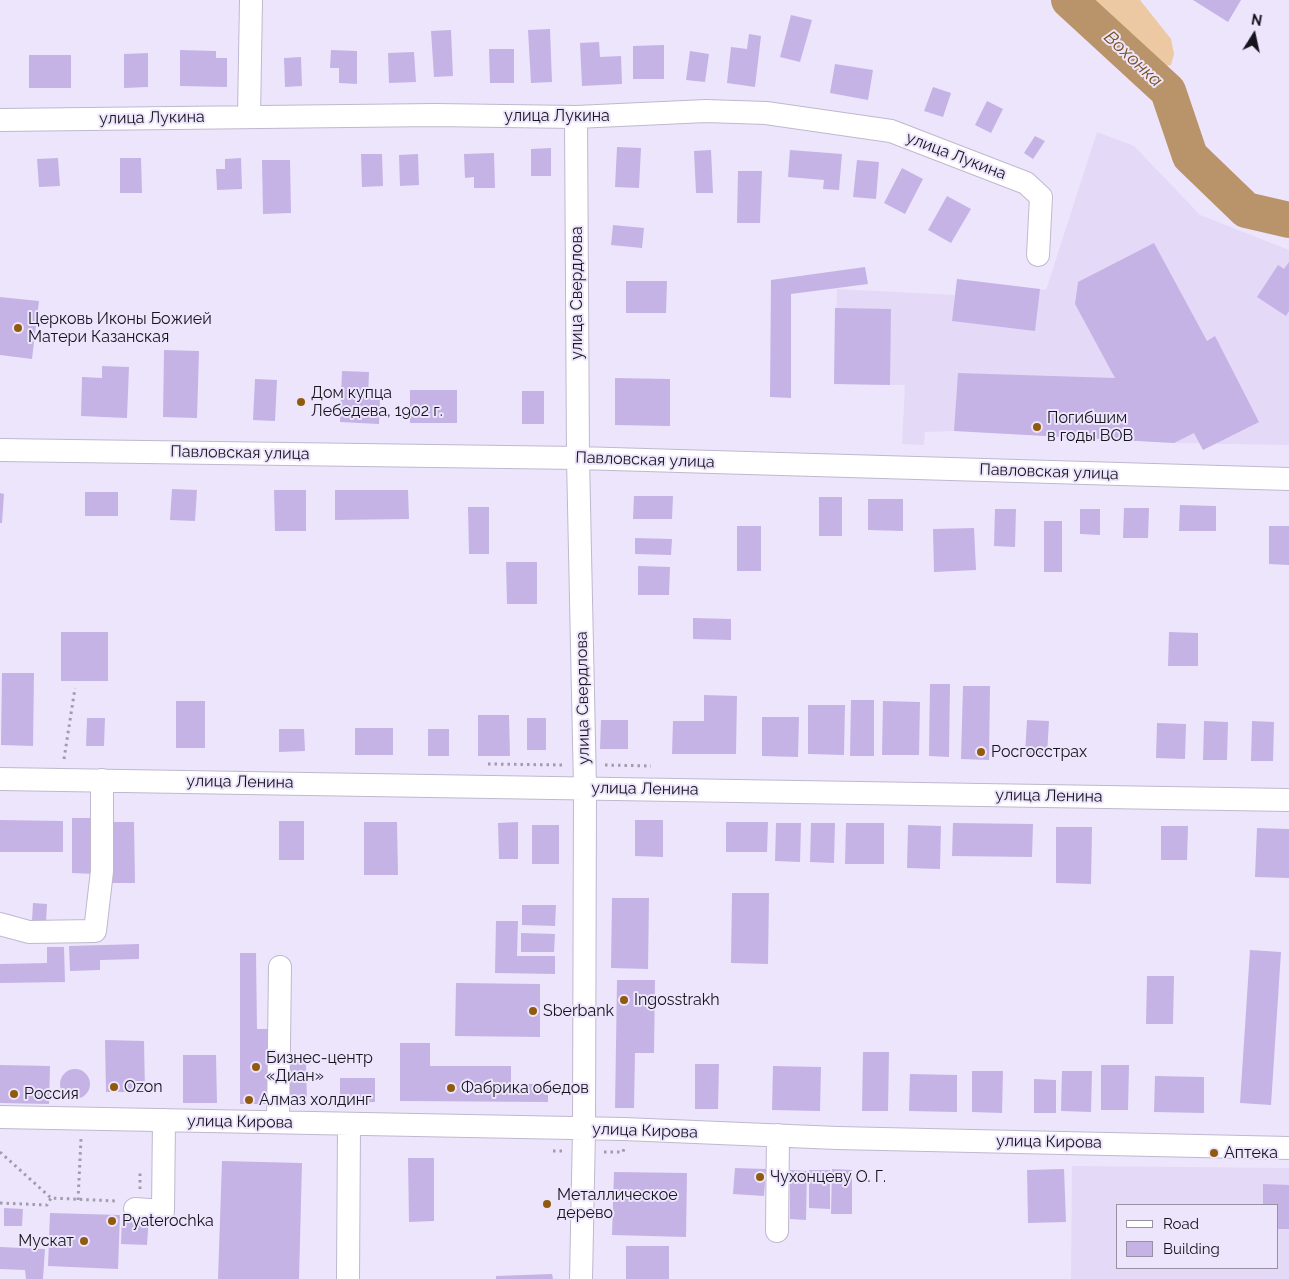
<!DOCTYPE html>
<meta charset="utf-8">
<style>
body{margin:0}
#map{position:relative;width:1289px;height:1279px;overflow:hidden;background:#ede5fc;font-family:Raleway,sans-serif}
canvas{display:block}
.legend{position:absolute;left:1116px;top:1204px;width:162px;height:65px;box-sizing:border-box;background:#ede5fc;border:1px solid #9791a2;margin:0;padding:6px 9px;list-style:none;font-size:15px;color:#16141c}
.legend li{display:flex;align-items:center;gap:10px;height:25px}
.legend b{width:25px;border:1px solid #9791a2}
.north{position:absolute;left:1229px;top:10px;width:50px;height:50px;-webkit-text-stroke:4px #ede5fc;paint-order:stroke;rotate:10deg;font-size:14px;font-weight:700;line-height:20px;text-align:center;color:#16141c}
.north::after{content:'';display:block;margin:auto;width:18px;height:22px;background:#16141c;clip-path:polygon(50% 0,100% 100%,50% 72%,0 100%)}
</style>
<div id="map">
<canvas width="1289" height="1279"></canvas>
<ul class="legend">
<li><b style="height:6px;background:#fff"></b>Road</li>
<li><b style="height:14px;background:#c5b3e6"></b>Building</li>
</ul>
<div class="north">N</div>
</div>
<script>
const c = document.querySelector('canvas').getContext('2d');
c.lineJoin = 'round';
function paint(path, color) { c.fillStyle = color; c.fill(path, 'evenodd'); }
function stroke(path, color, width, dash) { c.strokeStyle = color; c.lineWidth = width; c.lineCap = dash ? 'butt' : 'round'; c.setLineDash(dash || []); c.stroke(path); }
function drawText(font, color, halo, rows, align = 'center') {
  c.font = font + ' Raleway,sans-serif'; c.lineWidth = 4; c.setLineDash([]); c.textBaseline = 'middle'; c.strokeStyle = halo; c.fillStyle = color; for (const [text, x, y, turn = 0] of rows) {
    c.save(); c.translate(x, y); c.rotate((+turn || 0) * Math.PI / 180); c.textAlign = isNaN(turn) ? turn : align; if (halo) c.strokeText(text, 0, 0); c.fillText(text, 0, 0); c.restore();
  }
}
paint(new Path2D(`
 M1097,132L1134,146L1200,215L1289,250V445L1174,443L954,431L925,432L924,445L902,444L905,385L834,384L837,289L955,295L957,279L1046,290Z
 M1072,1166L1289,1168V1279H1071ZM1118,1205H1278V1268H1118Z`), '#e4d9f7');
paint(new Path2D(`
 M1094,0H1140L1171,39L1174,54L1171,65L1156,67L1114,24Z`), '#edc9a3');
stroke(new Path2D(`
 M1069,0L1168,91L1190,156L1246,210L1289,220`), '#b99369', 36);
paint(new Path2D(`
 M1193,0H1241L1228,22Z
 M791,15L812,20L800,62L780,57Z
 M550,29L552,82L531,83L528,30Z
 M451,30L453,76L434,77L431,31Z
 M749,34L761,36L755,87L727,83L731,47L747,49Z
 M599,42L600,57L621,56L622,84L582,86L580,43Z
 M664,45V79H633V46Z
 M489,49H514V83H490Z
 M180,50L216,51V58H227V87L180,86Z
 M331,50L357,51V84L339,83V68H330Z
 M690,51L709,54L705,82L686,80Z
 M414,52L416,82L389,83L388,53Z
 M148,53V87L124,88V54Z
 M29,55H71V88H29Z
 M301,57L302,86L285,87L284,58Z
 M835,64L873,70L868,100L830,93Z
 M933,87L951,93L943,117L924,111Z
 M987,101L1003,109L991,133L975,125Z
 M1035,136L1045,141L1033,159L1024,153Z
 M617,147L641,148L639,188L615,187Z
 M551,148V176H531V149Z
 M711,150L713,193H696L694,151Z
 M790,150L842,154L839,190L823,189L824,180L788,177Z
 M494,153L495,188H474V177L465,178L464,154Z
 M361,154H382L383,186L362,187Z
 M418,154L419,185L400,186L399,155Z
 M58,158L60,186L39,187L37,159Z
 M120,158H141L142,193H120Z
 M241,158L242,189L217,190L216,169H225V159Z
 M262,160H290L291,213L263,214Z
 M857,160L879,162L876,199L853,197Z
 M902,168L923,179L905,214L884,203Z
 M738,171H762L760,223H737Z
 M947,196L971,209L951,243L928,230Z
 M613,225L644,228L642,248L611,245Z
 M1154,243L1207,341L1215,336L1259,422L1203,450L1194,433L1174,443L954,431L958,373L1115,378L1075,304L1078,282Z
 M1289,262V311L1286,316L1257,297L1278,265L1284,269Z
 M865,267L868,284L791,294V398L770,397L771,280Z
 M957,279L1040,289L1035,331L952,321Z
 M626,281H667L666,313H626Z
 M0,297L39,301L32,359L0,355Z
 M835,308L891,309L890,385L834,384Z
 M164,350L199,351L197,418L163,417Z
 M102,366L129,367L127,418L81,416L82,377L102,378Z
 M342,371L369,372L368,397H380L379,424L340,422Z
 M615,378L670,379V426L615,425Z
 M255,379L277,380L275,421L253,420Z
 M410,390H457V423H410Z
 M522,391H544V424H522Z
 M172,489L197,490L195,521L170,520Z
 M274,490H306V531H275Z
 M335,490H408L409,519L335,520Z
 M85,492H118V516H85Z
 M0,493L4,494L2,523H0Z
 M634,496H673L672,519H633Z
 M819,497H842V536H819Z
 M868,499H903V531L868,530Z
 M1180,505L1216,506V531H1179Z
 M468,507H489V554H469Z
 M1124,508H1149L1148,538H1123Z
 M995,509H1016L1015,547L994,546Z
 M1080,509H1100V535L1080,534Z
 M1044,521H1062V572H1044Z
 M737,526H761V571H737Z
 M1269,526H1289V565L1269,564Z
 M974,528L976,570L934,572L933,529Z
 M635,538L672,539L671,555L635,554Z
 M506,562H537V604H507Z
 M638,566L670,567L669,595H638Z
 M693,618L731,619V640L693,639Z
 M61,632H108V681H61Z
 M1169,632L1198,633V666H1168Z
 M2,673H34L33,746L1,745Z
 M930,684H950L949,757L929,756Z
 M963,686H990L989,760L961,759Z
 M704,695L737,696L736,754H672L673,721H704Z
 M851,700H874V756H850Z
 M176,701H205V748H176Z
 M883,701L920,702L919,755H882Z
 M808,705H845L844,755L808,754Z
 M478,715H509L510,756H478Z
 M762,717H799L798,757L762,756Z
 M87,718H105L104,746H86Z
 M527,718H546V750H527Z
 M601,720H628V749H600Z
 M1027,720L1049,721L1047,754H1025Z
 M1204,721L1228,722L1227,760H1203Z
 M1252,721L1274,722L1273,761H1251Z
 M1157,723L1186,724L1185,759L1156,758Z
 M355,728H393V755H355Z
 M279,729H304L305,751L279,752Z
 M428,729H449V756H428Z
 M72,818H95L94,874L72,873Z
 M0,820L63,821V852H0Z
 M635,820H663V857L635,856Z
 M279,821H304V860H279Z
 M109,822H134L135,883H109Z
 M364,822H397L398,875H364Z
 M518,822V859H499L498,823Z
 M726,822H768L767,852H726Z
 M776,823H801L800,862L775,861Z
 M811,823H835L834,863L810,862Z
 M846,823H884V864H845Z
 M953,823L1033,824L1032,857L952,856Z
 M532,825H559V864H532Z
 M908,825L941,826L940,869L907,868Z
 M1161,826H1188L1187,860H1161Z
 M1056,827H1092L1091,884L1056,883Z
 M1257,828L1289,829V878L1255,877Z
 M732,893H769L768,964L731,963Z
 M612,898H649L648,969L611,968Z
 M33,903L47,904L46,922L32,921Z
 M522,905H556L555,926L522,925Z
 M496,921H518L517,956H555V974L495,973Z
 M521,933L555,934L554,952H521Z
 M139,944V959L100,960V970L70,971L69,946Z
 M47,947H64L65,982L0,983V964L47,963Z
 M1250,950L1281,952L1271,1105L1240,1103Z
 M240,953H256L257,1029H271L272,1104H240Z
 M1147,976H1174L1173,1024H1146Z
 M617,980H655L654,1053H635L634,1108H615Z
 M456,983L540,984V1037L455,1036Z
 M105,1040L144,1041L145,1092H106Z
 M400,1043H430V1066H511V1084H548V1102L400,1101Z
 M863,1052H889L888,1111H862Z
 M183,1055H216L217,1103H183Z
 M285,1062H306L307,1102H286Z
 M695,1064H719L718,1109H695Z
 M0,1065L50,1066L49,1104L0,1103Z
 M1101,1065H1129L1128,1110H1101Z
 M773,1066L821,1067L820,1111L772,1110Z
 M60 1084a15 15 0 1 1 30 0a15 15 0 1 1-30 0Z
 M972,1071H1003L1002,1113L972,1112Z
 M1062,1071H1092L1091,1112L1061,1111Z
 M910,1074L957,1075V1112L909,1111Z
 M1155,1076L1204,1077V1113L1154,1112Z
 M340,1078H375V1102L340,1103Z
 M1034,1079L1056,1080V1113H1034Z
 M408,1158H434V1221L409,1222Z
 M222,1161L302,1163L299,1279H218Z
 M735,1168L766,1169L764,1196L733,1194Z
 M832,1169L852,1170V1214H831Z
 M1064,1169L1066,1222L1028,1223L1027,1170Z
 M790,1170L807,1171L806,1220L790,1219Z
 M809,1170H830V1209L809,1208Z
 M614,1172L687,1173L686,1237L612,1235Z
 M1263,1184L1289,1185V1229H1278V1205H1263Z
 M4,1208L23,1209L22,1226H4Z
 M50,1213L120,1215L118,1269L48,1266Z
 M122,1215L149,1217L147,1245L121,1244Z
 M626,1246H669V1279H626Z
 M0,1247L45,1249L43,1279H26L25,1270L0,1269Z
 M552,1274L553,1279H496V1276Z`), '#c5b3e6');
const minor = new Path2D(`
 M249,117L251,0
 M576,117L578,458L585,788L584,1129L581,1279
 M0,120L435,115L576,117L706,111L766,113L891,131L1026,183L1041,197L1038,255
 M0,450L578,458L1289,479
 M0,779L1289,800
 M0,924L29,932L95,931L102,871V780
 M0,1117L624,1129L837,1138L1289,1148
 M278,1122L280,967
 M135,1209L163,1211L164,1120
 M777,1231L778,1135
 M348,1279L349,1125`);
stroke(minor, '#bfb8ce', 24);
stroke(new Path2D(`
 M64,759L75,688
 M488,764L564,765
 M605,765L651,766
 M553,1151H563
 M0,1152L51,1198L116,1201
 M604,1152H623L624,1148
 M140,1189V1170
 M78,1200L81,1139
 M0,1203L47,1205L51,1198`), '#a19bac', 3, [2.5, 4]);
stroke(minor, '#fff', 22);
for (const [x, y, r, color] of [
 [18,328,5,"#905b0f"],
 [301,402,5,"#905b0f"],
 [1037,427,5,"#905b0f"],
 [981,752,5,"#905b0f"],
 [624,1000,5,"#905b0f"],
 [533,1011,5,"#905b0f"],
 [256,1067,5,"#905b0f"],
 [114,1087,5,"#905b0f"],
 [451,1088,5,"#905b0f"],
 [14,1094,5,"#905b0f"],
 [249,1100,5,"#905b0f"],
 [1214,1153,5,"#905b0f"],
 [760,1177,5,"#905b0f"],
 [547,1204,5,"#905b0f"],
 [112,1221,5,"#905b0f"],
 [84,1241,5,"#905b0f"]
]) { const dot = new Path2D(); dot.arc(x, y, r, 0, 2 * Math.PI); c.fillStyle = color; c.fill(dot); stroke(dot, '#ede5fc', 2); }
drawText('16px', '#16141c', '#ede5fc', [
 ["улица Лукина",557,116],
 ["улица Лукина",152,118,-1],
 ["улица Лукина",956,156,21],
 ["улица Свердлова",577,293,-90],
 ["Павловская улица",240,453,1],
 ["Павловская улица",645,460,2],
 ["Павловская улица",1049,472,2],
 ["улица Свердлова",583,698,-91],
 ["улица Ленина",240,782,1],
 ["улица Ленина",645,789,1],
 ["улица Ленина",1049,796,1],
 ["улица Кирова",240,1122,1],
 ["улица Кирова",645,1131,2],
 ["улица Кирова",1049,1142,1]
]);
drawText('16px', '#16141c', '#ede5fc', [
 ["Церковь Иконы Божией",28,319],
 ["Матери Казанская",28,337],
 ["Дом купца",311,393],
 ["Лебедева, 1902 г.",311,411],
 ["Погибшим",1047,418],
 ["в годы ВОВ",1047,436],
 ["Росгосстрах",991,752],
 ["Ingosstrakh",634,1000],
 ["Sberbank",543,1011],
 ["Бизнес-центр",266,1058],
 ["«Диан»",266,1076],
 ["Ozon",124,1087],
 ["Фабрика обедов",461,1088],
 ["Россия",24,1094],
 ["Алмаз холдинг",259,1100],
 ["Аптека",1224,1153],
 ["Чухонцеву О. Г.",770,1177],
 ["Металлическое",557,1195],
 ["дерево",557,1213],
 ["Pyaterochka",122,1221],
 ["Мускат",74,1241,"right"]
], 'left');
drawText('italic 18px', '#754e1d', '#ede5fc', [
 ["Вохонка",1133,59,43]
]);
</script>
